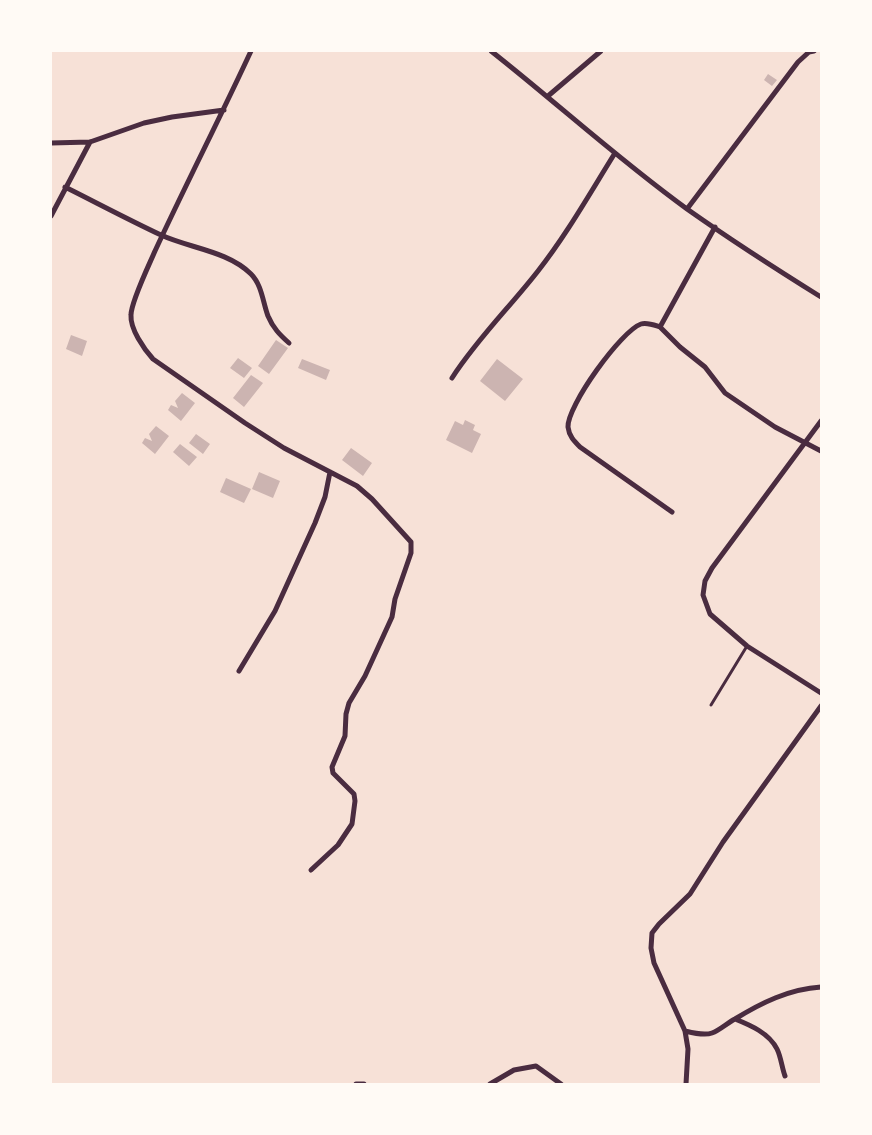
<!DOCTYPE html>
<style>
body{margin:0}
#map{position:relative;width:872px;height:1135px;overflow:hidden;background:#f7e1d7;font-family:Figtree,sans-serif}
canvas{display:block}
.frame{position:absolute;inset:0;border:52px solid #fffaf5;pointer-events:none}
</style>
<div id="map">
<canvas width="872" height="1135"></canvas>
<div class="frame"></div>
</div>
<script>
const c = document.querySelector('canvas').getContext('2d');
c.lineJoin = 'round';
function paint(path, color) { c.fillStyle = color; c.fill(path, 'evenodd'); }
function stroke(path, color, width, dash) { c.strokeStyle = color; c.lineWidth = width; c.lineCap = dash ? 'butt' : 'round'; c.setLineDash(dash || []); c.stroke(path); }
paint(new Path2D(`
 M768,74L777,80L772,86L764,80Z
 M71,335L87,341L82,356L66,349Z
 M276,340L288,348L269,374L258,366Z
 M238,358L252,368L244,378L230,368Z
 M302,359L330,370L326,380L298,368Z
 M497,359L523,379L505,401L480,381Z
 M251,375L263,383L244,407L233,398Z
 M182,393L195,403L181,421L168,410L171,405L178,408L175,401Z
 M465,420L475,425L473,430L481,434L472,453L446,440L455,421L463,425Z
 M156,426L169,436L155,454L142,443L145,438L152,441L149,434Z
 M196,434L210,444L203,454L189,443Z
 M180,444L197,457L189,466L173,452Z
 M351,448L372,463L363,476L342,460Z
 M259,472L280,481L273,498L252,489Z
 M226,478L251,489L244,503L220,492Z`), '#ccb4b1');
stroke(new Path2D(`
 M711,705L747,646`), '#4a2c40', 3);
stroke(new Path2D(`
 M251,51C220,118 186,184 155,251C149,265 131,302 131,315C130,329 144,349 153,359L245,423L284,448L357,486L372,499L411,542V553L395,599L392,617L365,676L349,703L346,714L345,736L332,767L333,773L354,794L355,801L352,824L338,845L311,870
 M491,51C557,103 619,160 687,209C731,240 776,269 821,297
 M548,96L601,51
 M51,143L90,142L144,123L172,117L224,110
 M65,187C97,203 129,220 161,235C189,248 228,251 251,274C262,285 263,303 268,316C273,328 280,335 289,343
 M687,209L798,62L809,52L814,51
 M51,216L90,142
 M715,227L660,327L680,347L705,367L725,393L775,427L821,451
 M660,327C654,325 647,322 641,324C621,331 567,406 568,427C569,436 574,441 580,447L672,512
 M452,378C477,339 510,307 538,271C567,234 590,193 615,153
 M821,421L712,568L705,581L703,595L710,614L747,646L821,693
 M239,671L275,611L315,523L325,497L330,472
 M735,1019C750,1025 769,1033 777,1049C781,1057 782,1068 785,1076
 M685,1031C693,1033 704,1036 712,1033C720,1030 727,1023 735,1019C761,1003 789,989 821,987
 M356,1084H364
 M490,1084L514,1070L536,1066L561,1084
 M686,1084L688,1049L685,1031L654,963L651,948L652,933L659,924L690,894L723,842L821,706`), '#4a2c40', 5);
</script>
